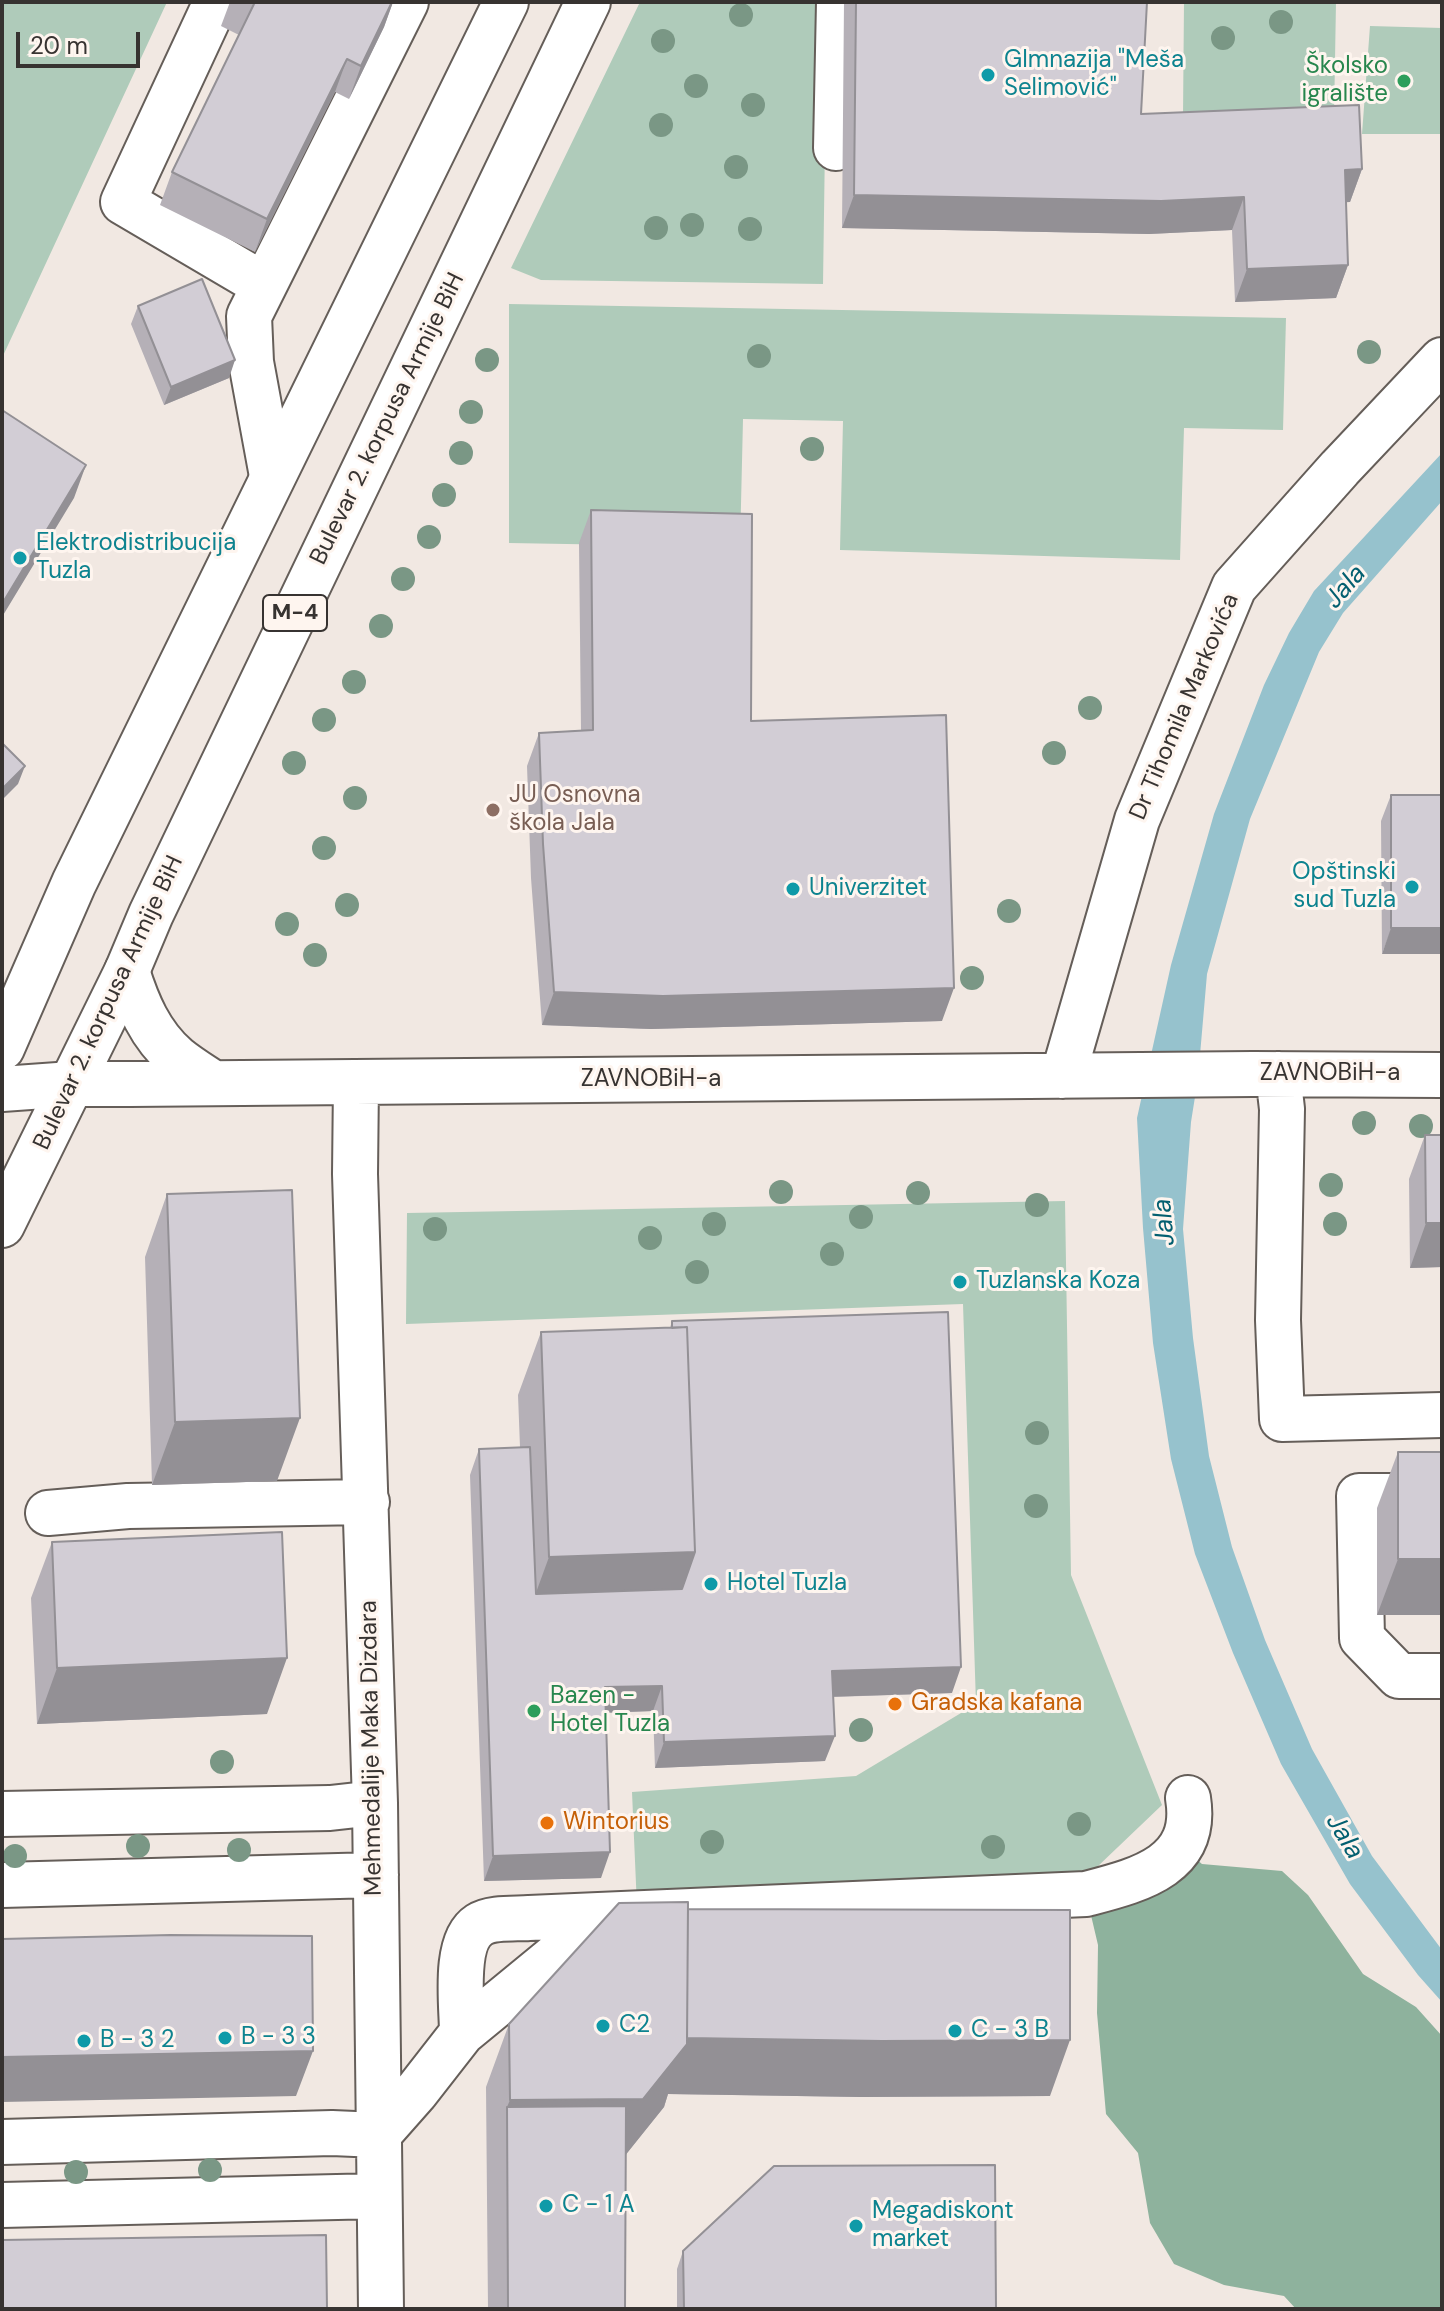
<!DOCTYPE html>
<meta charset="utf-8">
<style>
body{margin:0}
#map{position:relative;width:1444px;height:2311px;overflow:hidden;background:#f1e8e2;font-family:"DM Sans",sans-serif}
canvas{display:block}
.frame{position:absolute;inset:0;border:4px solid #373331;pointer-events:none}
.scale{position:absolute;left:16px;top:32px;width:124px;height:36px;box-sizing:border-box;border:4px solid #373331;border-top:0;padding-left:10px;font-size:24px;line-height:28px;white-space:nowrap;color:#373331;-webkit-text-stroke:6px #fef5ef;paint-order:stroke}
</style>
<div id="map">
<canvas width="1444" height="2311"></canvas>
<div class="frame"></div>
<div class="scale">20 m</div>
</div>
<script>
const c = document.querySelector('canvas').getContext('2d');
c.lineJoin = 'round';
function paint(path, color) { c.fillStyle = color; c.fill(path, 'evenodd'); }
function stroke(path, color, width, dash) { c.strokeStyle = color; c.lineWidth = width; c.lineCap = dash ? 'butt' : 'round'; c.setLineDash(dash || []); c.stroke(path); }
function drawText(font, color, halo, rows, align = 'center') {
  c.font = font + ' "DM Sans",sans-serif'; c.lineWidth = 6; c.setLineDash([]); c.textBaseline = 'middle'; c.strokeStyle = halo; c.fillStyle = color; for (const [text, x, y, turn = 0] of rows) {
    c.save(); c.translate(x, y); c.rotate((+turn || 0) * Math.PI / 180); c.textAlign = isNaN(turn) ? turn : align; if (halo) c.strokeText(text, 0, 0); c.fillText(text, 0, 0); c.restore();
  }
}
paint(new Path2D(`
 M2,2H167L2,358Z
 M640,2H827L823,284L541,280L511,268Z
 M1184,2H1336L1334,118L1183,116Z
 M1370,26L1442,28V134H1362Z
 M509,304L1286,318L1283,430L1184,428L1180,560L840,550L843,421L743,419L740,547L509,543Z
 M1065,1201L1071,1575L1162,1805L1074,1889L637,1907L632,1792L856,1776L976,1704L963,1304L406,1324L407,1213Z`), '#afcbba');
paint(new Path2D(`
 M1181,1846L1202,1864L1282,1871L1308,1895L1363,1974L1416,2007L1442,2036V2309H1296L1284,2296L1224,2285L1174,2264L1150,2223L1138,2153L1106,2114L1097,2013L1098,1945L1086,1894Z`), '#8eb29d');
paint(new Path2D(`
 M1442,453V501L1343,613L1319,652L1250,819L1207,974L1198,1078L1191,1122L1183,1229L1193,1338L1209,1456L1232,1547L1265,1640L1312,1749L1372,1856L1442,1950V2002L1418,1975L1350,1884L1281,1764L1233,1653L1195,1554L1171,1459L1153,1343L1143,1228L1137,1118L1171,965L1214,814L1264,685L1289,633L1314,591Z`), '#96c2cd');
const minor = new Path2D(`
 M216,2L123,202L264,285
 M836,148L839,2
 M272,476L251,362L249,316L406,2
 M127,971C137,1003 150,1035 177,1058C188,1067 201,1075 213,1083
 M1278,1074L1282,1109L1278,1320L1282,1419L1442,1415
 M1063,1076L1137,820L1234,587L1340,468L1442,360
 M356,1082L355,1174L375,1803L381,2309
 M2,1089L72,1084H130L1253,1074L1442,1075
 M1442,1496H1359L1362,1638L1399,1676H1442
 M48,1513L128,1506L367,1502
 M2,1814L330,1808L375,1803
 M2,1885L376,1875
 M462,2033C462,2006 453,1942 479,1925C491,1917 514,1919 529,1918L1086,1894C1139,1880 1199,1866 1188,1798
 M2,2142L332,2133L378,2135L416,2092L462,2033L557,1955L586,1945L638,1940
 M2,2205L379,2196`);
const major = new Path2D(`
 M2,1048L74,883L506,2
 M2,1225L127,971L151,914L588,2`);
stroke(minor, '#655e59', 48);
stroke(major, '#655e59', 48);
stroke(minor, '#fff', 44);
stroke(major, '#fff', 44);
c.fillStyle = '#7a9785';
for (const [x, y] of [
 [741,15],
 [1281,22],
 [1223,38],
 [663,41],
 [696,86],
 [753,105],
 [661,125],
 [736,167],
 [692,225],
 [656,228],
 [750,229],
 [1369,352],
 [759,356],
 [487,360],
 [471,412],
 [812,449],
 [461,453],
 [444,495],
 [429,537],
 [403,579],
 [381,626],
 [354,682],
 [1090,708],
 [324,720],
 [1054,753],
 [294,763],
 [355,798],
 [324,848],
 [347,905],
 [1009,911],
 [287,924],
 [315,955],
 [972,978],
 [1364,1123],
 [1421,1126],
 [1331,1185],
 [781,1192],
 [918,1193],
 [1037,1205],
 [861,1217],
 [714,1224],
 [1335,1224],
 [435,1229],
 [650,1238],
 [832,1254],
 [697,1272],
 [1037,1433],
 [1036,1506],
 [861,1730],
 [222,1762],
 [1079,1824],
 [712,1842],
 [138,1846],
 [993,1847],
 [239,1850],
 [15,1856],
 [210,2170],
 [76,2172]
]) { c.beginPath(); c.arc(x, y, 12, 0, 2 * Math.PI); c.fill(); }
paint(new Path2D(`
 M230,2H393L384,27L349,99L335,92L255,252L160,205L172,172L239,35L221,26Z
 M844,2H1147L1141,114L1362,169L1350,202H1346L1348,265L1336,298L1235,302L1232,230L1149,234L842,228Z
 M138,306L229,378L164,405L131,324Z
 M591,510L751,721L942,1021L651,1029L542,1025L531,878L527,766L539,733L581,730L579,543Z
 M1391,795H1442L1382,954L1381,821Z
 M1425,1135L1442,1267L1410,1268L1409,1179Z
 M167,1194L277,1481L152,1485L145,1257Z
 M672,1321L952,1693L833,1697L825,1761L655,1768L653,1711L605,1713L601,1878L484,1881L470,1475L479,1449L520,1447L518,1395L541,1332L670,1328Z
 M1398,1452H1442V1615H1377V1508Z
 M52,1542L267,1714L37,1724L31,1598Z
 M688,1909L1050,2096L861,2097L668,2094L664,2107L626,2154L625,2309H488L486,2087L509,2024Z
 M683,2251L996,2309H677V2269Z`), '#b5b0b7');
paint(new Path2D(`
 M392,2H393L384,27L349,99L361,66Z
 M347,59L335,92L255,252L267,219Z
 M1362,169L1350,202L1333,203L1345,170Z
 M854,195L1244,197L1232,230L1149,234L842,228Z
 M1348,265L1336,298L1235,302L1247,269Z
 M235,360L229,378L164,405L171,387Z
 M86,465L74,498L2,617V604Z
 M25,766L18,784L2,800V789Z
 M1391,928H1442V954H1382Z
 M954,988L942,1021L651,1029L542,1025L554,992Z
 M1426,1223H1442V1267L1410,1268Z
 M300,1418L277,1481L152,1485L175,1422Z
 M695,1552L673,1615L526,1620L549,1557Z
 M1398,1559H1442V1615H1377Z
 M287,1658L267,1714L37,1724L57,1668Z
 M961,1667L952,1693L823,1697L832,1671Z
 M662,1686L653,1711L595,1713L605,1687Z
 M835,1736L825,1761L655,1768L664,1742Z
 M610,1852L601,1878L484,1881L493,1856Z
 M685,2038L1070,2040L1050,2096L861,2097L668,2094L664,2107L620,2162L507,2107L510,2100Z
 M313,2051L296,2096L2,2102V2057Z`), '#939095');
const building = new Path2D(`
 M251,2H392L361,66L347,59L267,219L172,172L254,4Z
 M856,2H1147L1141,114L1359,105L1362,169L1345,170L1348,265L1247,269L1244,197L1161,201L854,195Z
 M202,279L235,360L171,387L138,306Z
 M2,410L86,465L2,604Z
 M591,510L752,514L751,721L946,715L954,988L663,996L554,992L543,844L539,733L593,730Z
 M2,743L25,766L2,789Z
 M1391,795H1442V928H1391Z
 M1425,1135H1442V1223H1426Z
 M292,1190L300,1418L175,1422L167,1194Z
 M948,1312L961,1667L832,1671L835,1736L664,1742L662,1686L605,1687L610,1852L493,1856L479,1449L530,1447L536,1594L682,1589L695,1552L687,1327L672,1328V1321Z
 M687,1327L695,1552L549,1557L541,1332Z
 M1398,1452H1442V1559H1398Z
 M282,1532L287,1658L57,1668L52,1542Z
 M688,1902L687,2044L643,2099L510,2100L509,2024L619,1903Z
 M688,1909L1070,1910V2040L882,2041L687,2038Z
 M170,1935L312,1936L313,2051L2,2057V1939Z
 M626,2106L625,2309H508L507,2107Z
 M995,2165L996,2309H684L683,2251L774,2166Z
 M326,2235L327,2309H2V2240Z`);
paint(building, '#d2cdd5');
stroke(building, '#939095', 2);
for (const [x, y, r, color] of [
 [988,75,8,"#0f9aa8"],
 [1404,81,8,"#2e9e5b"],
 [20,558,8,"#0f9aa8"],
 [493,810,8,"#8d6e63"],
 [1412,887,8,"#0f9aa8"],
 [793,889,8,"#0f9aa8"],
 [960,1282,8,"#0f9aa8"],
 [711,1584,8,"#0f9aa8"],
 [895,1704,8,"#e8710a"],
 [534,1711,8,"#2e9e5b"],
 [547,1823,8,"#e8710a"],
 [603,2026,8,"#0f9aa8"],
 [955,2031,8,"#0f9aa8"],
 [225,2038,8,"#0f9aa8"],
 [84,2041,8,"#0f9aa8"],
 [546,2206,8,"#0f9aa8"],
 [856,2226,8,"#0f9aa8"]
]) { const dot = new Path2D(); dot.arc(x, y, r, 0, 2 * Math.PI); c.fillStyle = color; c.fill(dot); stroke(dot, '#fef5ef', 3); }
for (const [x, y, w] of [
 [295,613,64]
]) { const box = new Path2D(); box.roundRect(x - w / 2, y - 18, w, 36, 6); c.fillStyle = '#fef5ef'; c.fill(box); stroke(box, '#373331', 2); }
drawText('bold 22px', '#373331', null, [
 ["M-4",295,613]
]);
drawText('24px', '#0d838f', '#fef5ef', [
 ["GImnazija \"Meša",1004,61],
 ["Selimović\"",1004,89],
 ["Elektrodistribucija",36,544],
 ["Tuzla",36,572],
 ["Opštinski",1396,873,"right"],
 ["sud Tuzla",1396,901,"right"],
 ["Univerzitet",809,889],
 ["Tuzlanska Koza",976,1282],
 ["Hotel Tuzla",727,1584],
 ["C2",619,2026],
 ["C - 3 B",971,2031],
 ["B - 3 3",241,2038],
 ["B - 3 2",100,2041],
 ["C - 1 A",562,2206],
 ["Megadiskont",872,2212],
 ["market",872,2240]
], 'left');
drawText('24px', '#27864d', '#fef5ef', [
 ["Školsko",1388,67],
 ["igralište",1388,95],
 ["Bazen -",550,1697,"left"],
 ["Hotel Tuzla",550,1725,"left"]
], 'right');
drawText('24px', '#373331', '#fef5ef', [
 ["Bulevar 2. korpusa Armije BiH",388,419,-64],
 ["Dr Tihomila Markovića",1185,707,-67],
 ["Bulevar 2. korpusa Armije BiH",109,1003,-65],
 ["ZAVNOBiH-a",1330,1074],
 ["ZAVNOBiH-a",651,1080],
 ["Mehmedalije Maka Dizdara",372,1748,-91]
]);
drawText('24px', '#785e54', '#fef5ef', [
 ["JU Osnovna",509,796],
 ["škola Jala",509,824]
], 'left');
drawText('24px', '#c56008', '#fef5ef', [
 ["Gradska kafana",911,1704],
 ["Wintorius",563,1823]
], 'left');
drawText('italic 26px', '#035f70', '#fef5ef', [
 ["Jala",1346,587,-49],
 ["Jala",1165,1222,-95],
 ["Jala",1344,1837,59]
]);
</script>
